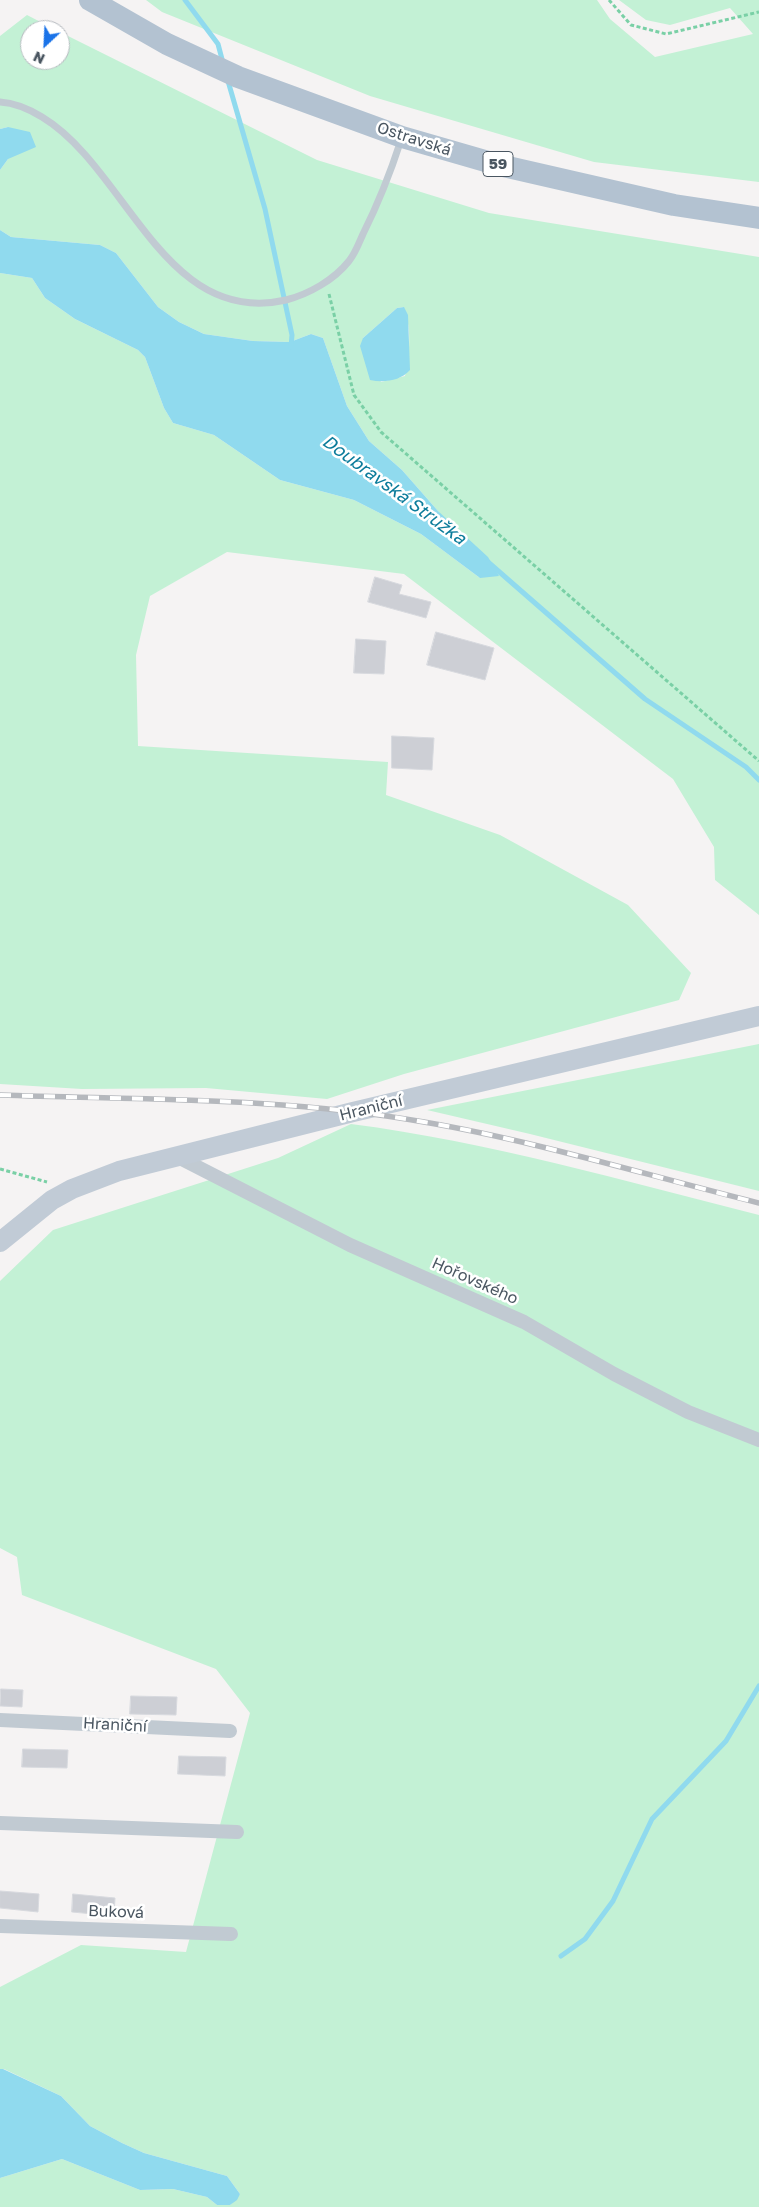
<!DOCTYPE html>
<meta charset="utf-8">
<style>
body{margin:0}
#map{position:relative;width:759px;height:2207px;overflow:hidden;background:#f5f3f3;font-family:"Golos Text",sans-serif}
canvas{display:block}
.north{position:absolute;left:20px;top:20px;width:50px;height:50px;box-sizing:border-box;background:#fff;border:1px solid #b7bbc0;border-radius:50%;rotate:205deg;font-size:14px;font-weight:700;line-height:20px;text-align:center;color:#4a5661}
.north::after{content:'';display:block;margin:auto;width:18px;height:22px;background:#1a73e8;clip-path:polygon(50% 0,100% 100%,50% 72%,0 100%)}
</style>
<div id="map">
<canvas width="759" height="2207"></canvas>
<div class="north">N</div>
</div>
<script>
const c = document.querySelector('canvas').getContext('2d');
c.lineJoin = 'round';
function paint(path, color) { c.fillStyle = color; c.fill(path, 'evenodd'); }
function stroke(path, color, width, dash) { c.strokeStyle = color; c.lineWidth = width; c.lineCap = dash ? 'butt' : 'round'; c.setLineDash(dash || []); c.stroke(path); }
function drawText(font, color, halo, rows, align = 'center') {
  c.font = font + ' "Golos Text",sans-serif'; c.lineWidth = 5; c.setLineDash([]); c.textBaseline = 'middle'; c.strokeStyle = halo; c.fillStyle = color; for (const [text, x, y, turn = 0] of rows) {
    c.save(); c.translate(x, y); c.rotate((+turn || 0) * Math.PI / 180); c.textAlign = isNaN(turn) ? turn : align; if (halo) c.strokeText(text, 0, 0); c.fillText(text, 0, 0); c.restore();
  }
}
paint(new Path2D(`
 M146,0H597L610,19L655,57L753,34L730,8L670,25L646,20L619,0H759V182L594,162L370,96L162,12Z
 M27,15L56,30H30V60H60V32L317,160L489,213L759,257V915L715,880L714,847L673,779L404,574L227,552L150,596L136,655L138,746L388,762L386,795L500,835L628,905L691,973L679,1000L404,1074L327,1099L206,1088L82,1089L0,1084V273L32,278L45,298L75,319L138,350L145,357L164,408L173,423L214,435L280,480L354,500L421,534L480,578L438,511L402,470L369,441L347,406L323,338L311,334L290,342L253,341L204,334L179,322L158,307L116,253L100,245L11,237L0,230V170L8,159V127L0,129V36ZM403,307C412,323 410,357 405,376L381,382L363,338L397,308Z
 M759,1044V1191L530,1134L427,1110Z
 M351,1124C490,1142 624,1181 759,1215V2207H0V2178L62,2159L140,2190L173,2189L207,2197L217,2205H230L240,2194L227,2176L144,2153L122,2143L90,2126L61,2096L4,2069H0V1987L81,1945L186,1952L250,1713L216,1669L22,1595L17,1557L0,1548V1281L53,1230L278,1158Z`), '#c3f1d5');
paint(new Path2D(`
 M8,127L30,132L36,147L8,159L0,170V129Z
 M0,230L11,237L100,245L116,253L158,307L179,322L204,334L253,341L290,342L311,334L323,338L347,406L369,441L402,470L438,511L488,557L499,576L480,578L421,534L354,500L280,480L214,435L173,423L164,408L145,357L138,350L75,319L45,298L32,278L0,273Z
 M404,307L408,315L410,370C400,381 384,383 370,380L360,346L363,338L397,308Z
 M0,2069H3L61,2096L90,2126L122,2143L144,2153L227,2176L240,2194L237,2200L230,2205H217L207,2197L173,2189L140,2190L62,2159L0,2178Z`), '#90daee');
stroke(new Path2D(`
 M185,0L218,44L223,63
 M228,81L265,209L292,335L291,347
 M488,562L645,699L746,767L759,780
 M561,1956L585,1939L613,1901L652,1819L726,1741L759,1686`), '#90daee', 5);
const building = new Path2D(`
 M375,577L402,585L399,594L431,602L426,618L368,602Z
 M436,632L494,648L485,680L427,665Z
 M356,639L386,641L384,674L354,673Z
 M392,736L434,738L432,770L392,768Z
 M1,1689L23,1690L22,1707L0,1706Z
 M131,1696L177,1697L176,1715L130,1714Z
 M23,1749L68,1750L67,1768L22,1767Z
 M179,1756L226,1757L225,1776L178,1774Z
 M0,1891L39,1894L38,1912L0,1908Z
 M73,1894L115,1898L114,1916L72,1912Z`);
paint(building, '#cdcfd5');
stroke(building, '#d7d9de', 1);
stroke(new Path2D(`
 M609,0L631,25L666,34L759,12
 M329,294L354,395L381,432L759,761
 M0,1169L47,1182`), '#7ad0a6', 3, [4, 2.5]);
stroke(new Path2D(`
 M0,102C16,103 29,109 42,117C127,168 164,328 286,300C309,294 334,280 349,261C355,254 359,243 363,234C379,202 390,174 401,140`), '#c1cad2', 7);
stroke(new Path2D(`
 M176,1156L350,1245L524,1322L614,1374L688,1412L759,1440
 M0,1720L230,1731
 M0,1823L237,1832
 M0,1926L231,1934`), '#c1cad2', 14);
stroke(new Path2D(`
 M0,1242L52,1200L72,1189L119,1171L353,1112L759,1016`), '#c1cbd6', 20);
stroke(new Path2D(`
 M90,0L167,44L238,77L402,137L499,165L595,187L674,205L759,218`), '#b3c2d1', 22);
const rail = new Path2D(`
 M0,1095C142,1100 284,1097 424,1122C536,1141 649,1176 759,1203`);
stroke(rail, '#b5b8bd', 5.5);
stroke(rail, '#fff', 4, [11]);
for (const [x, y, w] of [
 [498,164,30]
]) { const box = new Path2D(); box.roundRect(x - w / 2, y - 12.5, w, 25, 4); c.fillStyle = '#fff'; c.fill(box); stroke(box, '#4a5661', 1); }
drawText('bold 15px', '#4a5661', null, [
 ["59",498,164]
]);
drawText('16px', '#4a5661', '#fff', [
 ["Ostravská",414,139,18],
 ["Hraniční",371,1108,-14],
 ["Hořovského",475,1281,24],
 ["Hraniční",115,1725,3],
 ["Buková",116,1912,2]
]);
drawText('italic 18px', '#0c7c9b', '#fff', [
 ["Doubravská Stružka",394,490,36]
]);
</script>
